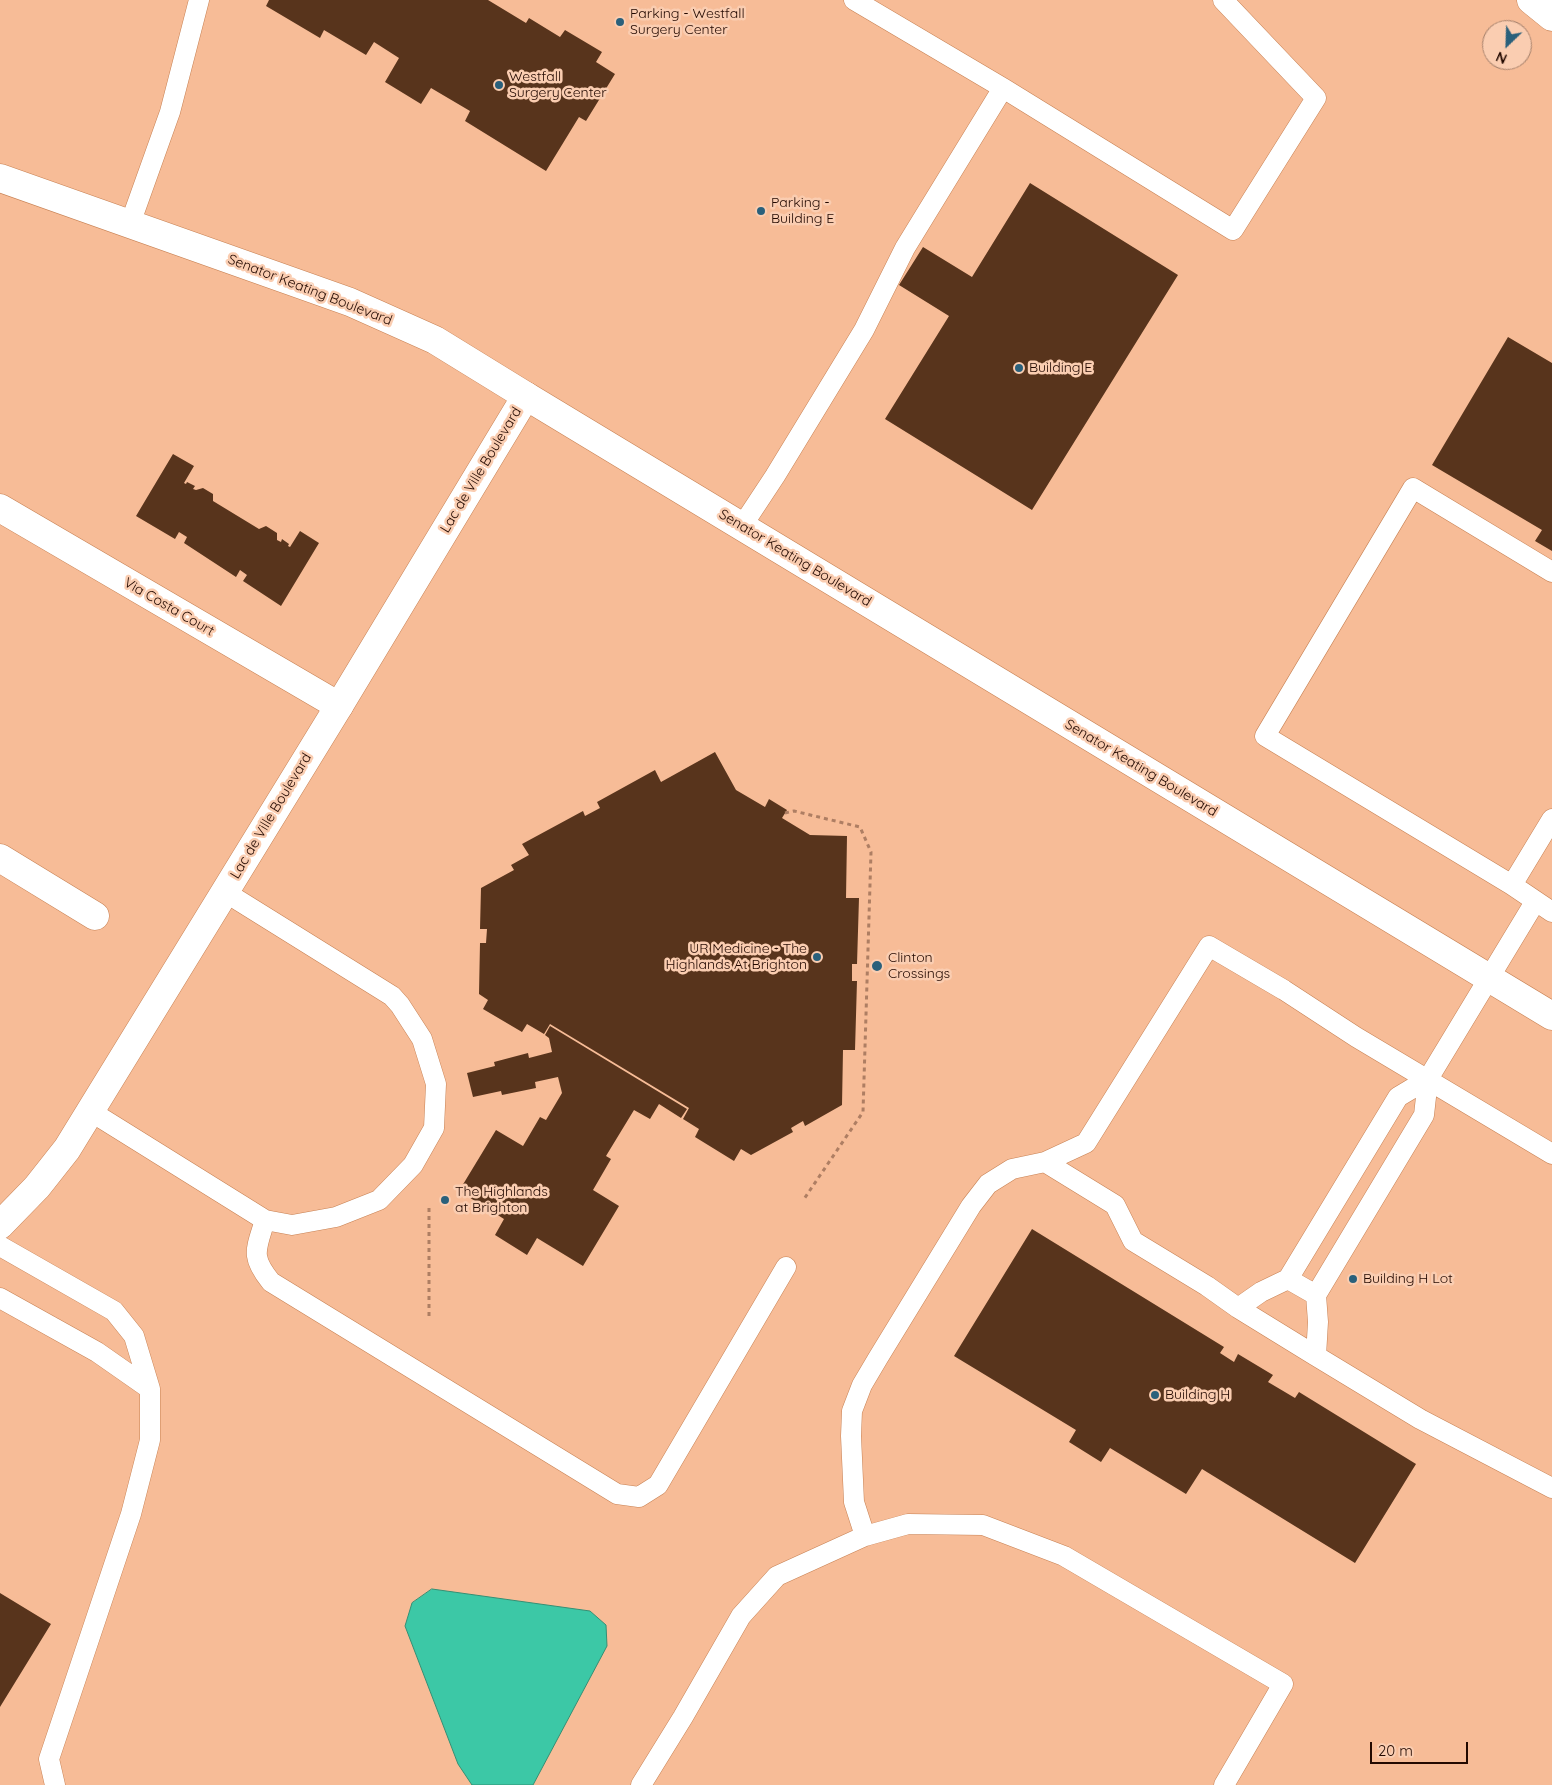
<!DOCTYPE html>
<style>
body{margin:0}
#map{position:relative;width:1552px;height:1785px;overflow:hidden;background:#f7bc97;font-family:Quicksand,sans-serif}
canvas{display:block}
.north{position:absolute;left:1482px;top:20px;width:50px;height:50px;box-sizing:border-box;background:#facdb1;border:1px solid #a47f6a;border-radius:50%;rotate:204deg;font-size:14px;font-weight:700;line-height:20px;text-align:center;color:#230900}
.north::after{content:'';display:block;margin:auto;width:18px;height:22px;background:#2a607b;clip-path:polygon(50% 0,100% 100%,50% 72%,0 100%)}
.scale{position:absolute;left:1370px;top:1742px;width:98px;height:22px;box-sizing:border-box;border:2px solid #230900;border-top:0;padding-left:6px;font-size:15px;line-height:18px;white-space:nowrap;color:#230900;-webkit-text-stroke:4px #facdb1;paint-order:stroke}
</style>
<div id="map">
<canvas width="1552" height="1785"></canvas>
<div class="north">N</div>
<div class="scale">20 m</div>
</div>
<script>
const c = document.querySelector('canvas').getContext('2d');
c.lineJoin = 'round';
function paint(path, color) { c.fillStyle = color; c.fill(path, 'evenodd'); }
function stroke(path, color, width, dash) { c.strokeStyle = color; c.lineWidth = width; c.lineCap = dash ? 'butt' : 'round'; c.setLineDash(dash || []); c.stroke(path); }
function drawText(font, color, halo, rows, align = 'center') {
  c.font = font + ' Quicksand,sans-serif'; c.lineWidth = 5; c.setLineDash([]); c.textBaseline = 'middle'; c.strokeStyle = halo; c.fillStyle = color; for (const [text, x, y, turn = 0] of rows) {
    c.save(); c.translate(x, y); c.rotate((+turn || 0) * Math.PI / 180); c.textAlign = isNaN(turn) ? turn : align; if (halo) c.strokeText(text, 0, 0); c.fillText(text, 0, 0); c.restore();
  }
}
const water = new Path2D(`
 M432,1589L590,1611L606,1625L607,1646L533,1785H472L458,1764L405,1626L412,1603Z`);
paint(water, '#3cc8a6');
stroke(water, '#348f74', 1);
paint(new Path2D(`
 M269,0H488L526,23L529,18L560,37L565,30L602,52L596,62L615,74L586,121L579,117L546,171L465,121L470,111L431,88L421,104L385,82L399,58L374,42L366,55L324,30L320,38L266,6Z
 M1030,183L1178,275L1032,510L885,419L949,316L899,285L923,247L972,277Z
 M1508,337L1552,363V551L1535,541L1542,530L1432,465Z
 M173,454L194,466L184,483L186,484L187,482L195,486L193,489L196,490L203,488L213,494V501L259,529L266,526L277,533V540L281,542L282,539L289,544L288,546L290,547L300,531L319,543L281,606L243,581L247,575L240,570L236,577L184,543L187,537L179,532L175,539L136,516Z
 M715,752L736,790L765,807L769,799L787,810L782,818L810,835L847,836L846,898H859L857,964H852V981H857L855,1050H843L842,1105L805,1126L803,1121L791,1128L793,1132L751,1155L741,1149L734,1161L695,1137L699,1129L683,1119L689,1108L550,1024L544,1034L527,1024L522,1032L483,1009L488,1000L479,994L480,943H486L487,929H480L481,888L514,870L511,865L529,855L522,844L583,811L585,816L600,808L597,802L655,770L661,782Z
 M550,1026L687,1109L681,1118L659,1104L650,1119L634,1110L606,1156L611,1159L593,1190L619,1206L583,1266L537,1238L527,1255L495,1235L504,1219L459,1191L496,1130L523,1146L540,1117L546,1120L562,1093L558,1077L535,1082L536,1088L502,1095L501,1091L473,1097L467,1073L495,1066L494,1062L528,1053L529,1058L552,1052L549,1038L545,1035Z
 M1032,1229L1224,1347L1220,1353L1234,1362L1238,1354L1273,1375L1268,1382L1295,1398L1299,1392L1416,1464L1355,1563L1202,1469L1186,1494L1110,1448L1101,1462L1069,1442L1076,1430L954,1356Z
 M0,1593L51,1624L0,1707Z`), '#58341c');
const lane = new Path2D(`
 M854,0L1003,88L1233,230L1316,98L1223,0
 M130,224L170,112L199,0
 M742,526L775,476L864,330L905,248L1003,88
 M1552,572L1413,488L1265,736L1512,885L1552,912
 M1512,885L1552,819
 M90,1111L265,1220L292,1225L336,1217L379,1200L413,1165L434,1128L436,1084L422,1039L400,1005L392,996L225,892
 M1045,1162L1115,1205L1133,1241L1207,1286L1238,1308L1261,1292L1288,1279L1316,1295L1318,1322L1316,1356L1420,1419L1552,1488
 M265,1220C256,1250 250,1256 271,1282L617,1494L639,1497L658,1485L786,1267
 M0,1246L114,1311L134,1336L150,1389V1440L131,1514L49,1759L55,1785
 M1288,1279L1398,1097L1428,1079
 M1316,1295L1424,1115L1428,1079L1535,902
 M0,1298L97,1352L150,1389
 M1238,1308L1316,1356
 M865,1536L854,1502L851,1436L852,1411L862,1385L878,1358L971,1206L988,1184L1012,1169L1045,1162L1086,1143L1209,946L1284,990L1356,1037L1552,1154
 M641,1785L683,1717L741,1616L777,1576L865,1536L908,1524L983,1525L1064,1556L1283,1684L1224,1785`);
const street = new Path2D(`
 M0,178L350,302L435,340L526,396
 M0,508L339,706
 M0,858L95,916`);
const secondary = new Path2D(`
 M0,1225L37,1187L67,1149L339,706L526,396L1552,1016`);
const highway = new Path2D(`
 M1531,0L1552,17`);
stroke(lane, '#c78153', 21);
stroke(street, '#c78153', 29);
stroke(secondary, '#c78153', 29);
stroke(highway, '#c78153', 29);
stroke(new Path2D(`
 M785,813L794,811L860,827L871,852L863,1112L804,1199
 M429,1208V1316`), '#ae7e63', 3, [4, 4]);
stroke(lane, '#fff', 20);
stroke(street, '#fff', 28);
stroke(secondary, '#fff', 28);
stroke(highway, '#fff', 28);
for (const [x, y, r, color] of [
 [620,22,5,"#2a607b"],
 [499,85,5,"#2a607b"],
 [761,211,5,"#2a607b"],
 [1019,368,5,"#2a607b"],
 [817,957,5,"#2a607b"],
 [877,966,6,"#2a607b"],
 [445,1200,5,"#2a607b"],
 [1353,1279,5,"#2a607b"],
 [1155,1395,5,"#2a607b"]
]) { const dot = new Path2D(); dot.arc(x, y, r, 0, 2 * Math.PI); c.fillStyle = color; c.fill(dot); stroke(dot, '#facdb1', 2); }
drawText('14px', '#230900', '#facdb1', [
 ["Parking - Westfall",630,14],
 ["Surgery Center",630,30],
 ["Westfall",509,77],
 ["Surgery Center",509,93],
 ["Parking -",771,203],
 ["Building E",771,219],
 ["Building E",1029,368],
 ["UR Medicine - The",807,949,"right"],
 ["Highlands At Brighton",807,965,"right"],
 ["Clinton",888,958],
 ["Crossings",888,974],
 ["The Highlands",455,1192],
 ["at Brighton",455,1208],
 ["Building H Lot",1363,1279],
 ["Building H",1165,1395]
], 'left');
drawText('14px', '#230900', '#facdb1', [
 ["Senator Keating Boulevard",310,290,21],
 ["Lac de Ville Boulevard",481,470,-59],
 ["Senator Keating Boulevard",795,558,31],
 ["Via Costa Court",169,607,30],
 ["Senator Keating Boulevard",1141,768,31],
 ["Lac de Ville Boulevard",271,816,-59]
]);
</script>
